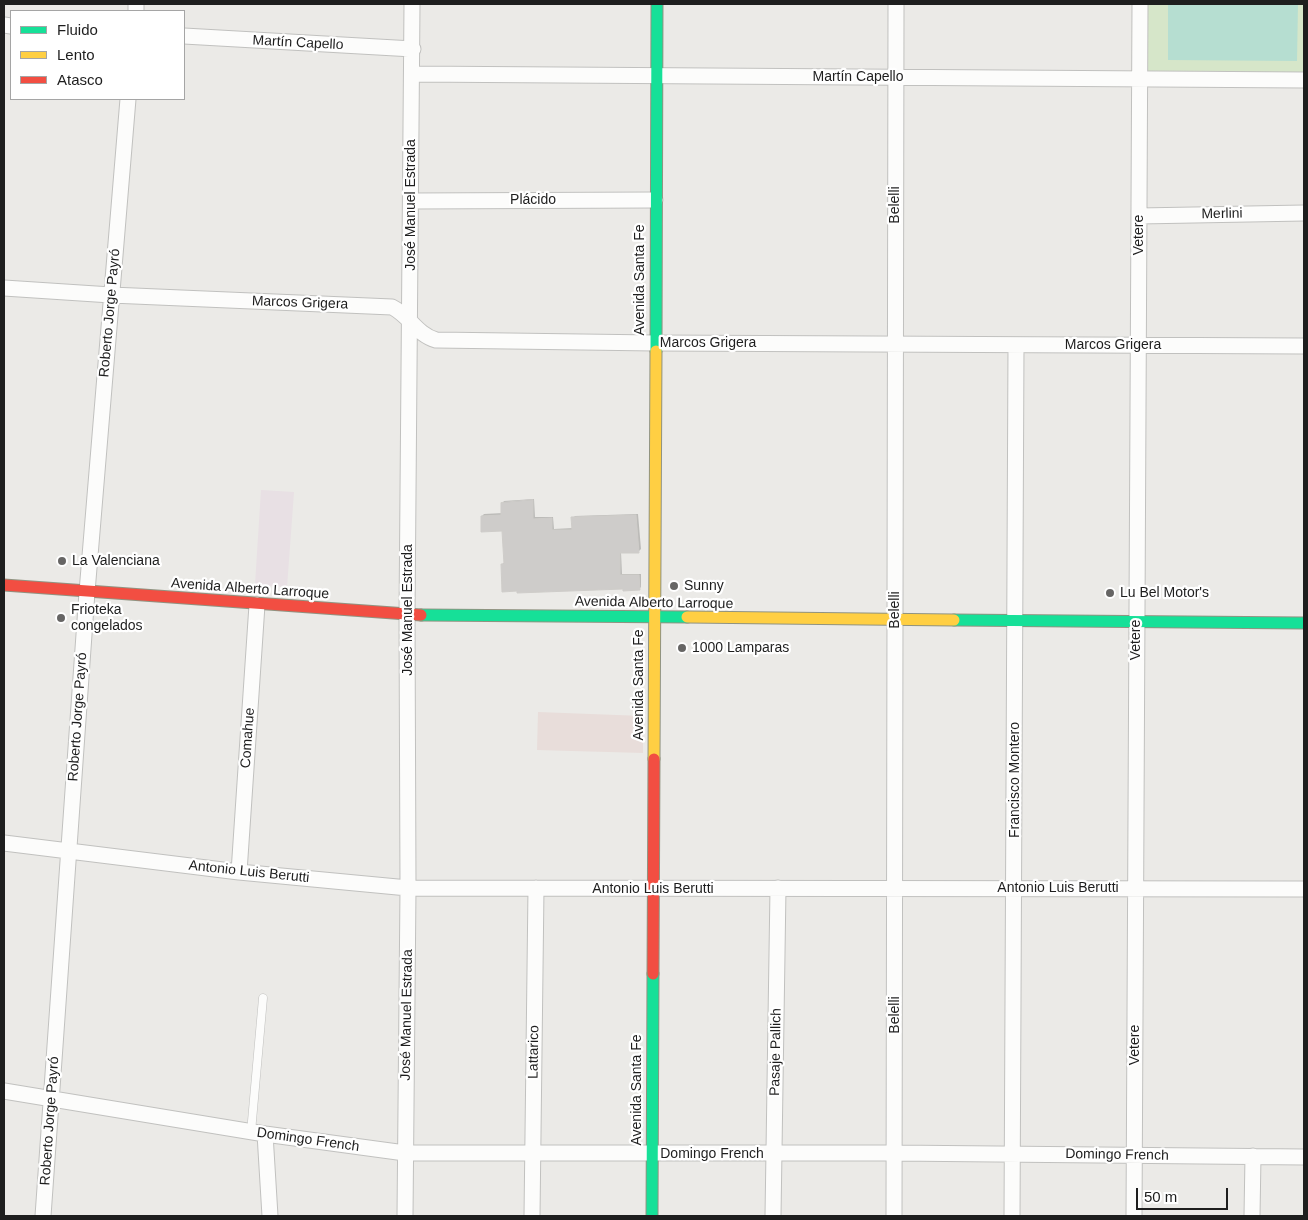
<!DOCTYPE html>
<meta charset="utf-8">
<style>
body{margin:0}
#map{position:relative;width:1308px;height:1220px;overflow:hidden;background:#ebeae7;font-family:Arial,sans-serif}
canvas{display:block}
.frame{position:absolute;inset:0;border:5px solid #1e1e1e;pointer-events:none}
.legend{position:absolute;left:10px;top:10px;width:175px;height:90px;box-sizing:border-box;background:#fff;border:1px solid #a5a5a5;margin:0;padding:6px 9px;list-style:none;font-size:15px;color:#1e1e1e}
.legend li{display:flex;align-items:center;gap:10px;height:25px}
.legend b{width:25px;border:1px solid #a5a5a5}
.scale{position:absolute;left:1136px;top:1188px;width:92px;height:22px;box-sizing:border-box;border:2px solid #1e1e1e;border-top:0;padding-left:6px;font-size:15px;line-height:18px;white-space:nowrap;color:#1e1e1e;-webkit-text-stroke:4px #fff;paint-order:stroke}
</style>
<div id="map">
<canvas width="1308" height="1220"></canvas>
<div class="frame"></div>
<ul class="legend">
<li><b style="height:6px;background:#16e098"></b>Fluido</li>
<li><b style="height:6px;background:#ffcf43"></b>Lento</li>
<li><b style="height:6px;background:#f24e42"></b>Atasco</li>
</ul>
<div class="scale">50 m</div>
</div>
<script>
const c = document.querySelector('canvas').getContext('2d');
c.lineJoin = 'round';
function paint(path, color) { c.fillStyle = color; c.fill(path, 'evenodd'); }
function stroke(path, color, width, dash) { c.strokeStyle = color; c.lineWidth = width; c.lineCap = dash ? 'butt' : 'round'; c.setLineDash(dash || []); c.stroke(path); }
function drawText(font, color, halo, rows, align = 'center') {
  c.font = font + ' Arial,sans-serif'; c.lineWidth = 4.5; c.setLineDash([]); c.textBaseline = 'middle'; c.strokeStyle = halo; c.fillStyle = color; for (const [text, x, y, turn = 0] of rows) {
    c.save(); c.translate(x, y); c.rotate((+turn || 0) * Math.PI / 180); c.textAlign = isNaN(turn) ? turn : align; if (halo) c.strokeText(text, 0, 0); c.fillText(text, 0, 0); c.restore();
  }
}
paint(new Path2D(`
 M538,712L643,716V753L537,750Z`), '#e8ddda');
paint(new Path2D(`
 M261,490L294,492L287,587L255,585Z`), '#e8e0e4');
paint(new Path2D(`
 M1142,4H1304V80L1140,79Z`), '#d6e6c9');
paint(new Path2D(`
 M1168,4H1298L1297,61L1168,60Z`), '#b6ded1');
paint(new Path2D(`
 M534,499L535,517H553L554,529L573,528V518L575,516L638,514L641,549L639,551L621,552L622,574H641V587L639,589L624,588L502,564L505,562L503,530L482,516L484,514L503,513L502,504L504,501Z`), '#0003');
const building = new Path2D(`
 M533,500V519L552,518V530H572L571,517L636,515L639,553H620V575H639L640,590L623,591V589L517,593V591L502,592L501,564H504L502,531L481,532V516L501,515V503Z`);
paint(building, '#ceccca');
stroke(building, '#ceccc9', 1);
const lane = new Path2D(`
 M251,1132L263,998`);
const street = new Path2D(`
 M136,11V4
 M4,25L11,26
 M184,36L413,49
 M412,74L1304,80
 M411,201L655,200
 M1139,216L1304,213
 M4,288L111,295L392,307C410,316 416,334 436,340L655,343L1304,346
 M4,843L239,872L408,888L1304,889
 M239,872L257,605
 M4,1091L265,1134L405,1153H894L1304,1157
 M265,1134L270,1216
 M43,1216L87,592L128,99
 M405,1216L408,888L407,615L412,4
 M532,1216L536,888
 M773,1216L778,888
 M894,1216L896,4
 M1012,1216L1016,345
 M1134,1216L1140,4
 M1252,1216L1253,1156`);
const fast = new Path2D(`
 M656,351L657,4
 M421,615L687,617
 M954,620L1304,623
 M652,1216L653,974`);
const slow = new Path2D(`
 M687,617L954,620
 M654,759L656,351`);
const jam = new Path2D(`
 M4,585L421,615
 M653,974L654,759`);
stroke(lane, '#c1c1bf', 9);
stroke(street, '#c1c1bf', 17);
stroke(fast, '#909381', 13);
stroke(slow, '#909381', 13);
stroke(jam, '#909381', 13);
stroke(lane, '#fcfcfb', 8);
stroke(street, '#fcfcfb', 15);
stroke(fast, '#16e098', 11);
stroke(slow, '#ffcf43', 11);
stroke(jam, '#f24e42', 11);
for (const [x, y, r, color] of [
 [62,561,5,"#666564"],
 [674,586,5,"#666564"],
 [1110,593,5,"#666564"],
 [61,618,5,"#666564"],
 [682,648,5,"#666564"]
]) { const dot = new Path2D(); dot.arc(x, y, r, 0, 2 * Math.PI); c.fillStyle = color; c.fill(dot); stroke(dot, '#fff', 2); }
drawText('14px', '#1e1e1e', '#fff', [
 ["Martín Capello",298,43,3],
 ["Martín Capello",858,77],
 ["Plácido",533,200],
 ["José Manuel Estrada",411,205,-90],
 ["Belelli",895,205,-90],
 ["Merlini",1222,214,-1],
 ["Vetere",1139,235,-90],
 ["Avenida Santa Fe",640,280,-90],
 ["Marcos Grigera",300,303,2],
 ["Roberto Jorge Payró",110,313,-85],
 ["Marcos Grigera",708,343],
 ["Marcos Grigera",1113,345],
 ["Avenida Alberto Larroque",250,589,4],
 ["Avenida Alberto Larroque",654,603,1],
 ["José Manuel Estrada",408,610,-90],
 ["Belelli",895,610,-90],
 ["Vetere",1136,640,-90],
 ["Avenida Santa Fe",639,685,-90],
 ["Roberto Jorge Payró",78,717,-86],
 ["Comahue",248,738,-86],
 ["Francisco Montero",1015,780,-90],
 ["Antonio Luis Berutti",249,872,6],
 ["Antonio Luis Berutti",1058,888],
 ["Antonio Luis Berutti",653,889],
 ["José Manuel Estrada",407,1015,-89],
 ["Belelli",895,1015,-90],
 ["Vetere",1135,1045,-90],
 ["Lattarico",534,1052,-89],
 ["Pasaje Pallich",776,1052,-89],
 ["Avenida Santa Fe",637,1090,-90],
 ["Roberto Jorge Payró",50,1121,-86],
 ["Domingo French",308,1140,8],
 ["Domingo French",712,1154],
 ["Domingo French",1117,1155,1]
]);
drawText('14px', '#1e1e1e', '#fff', [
 ["La Valenciana",72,561],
 ["Sunny",684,586],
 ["Lu Bel Motor's",1120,593],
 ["Frioteka",71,610],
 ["congelados",71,626],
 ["1000 Lamparas",692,648]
], 'left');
</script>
